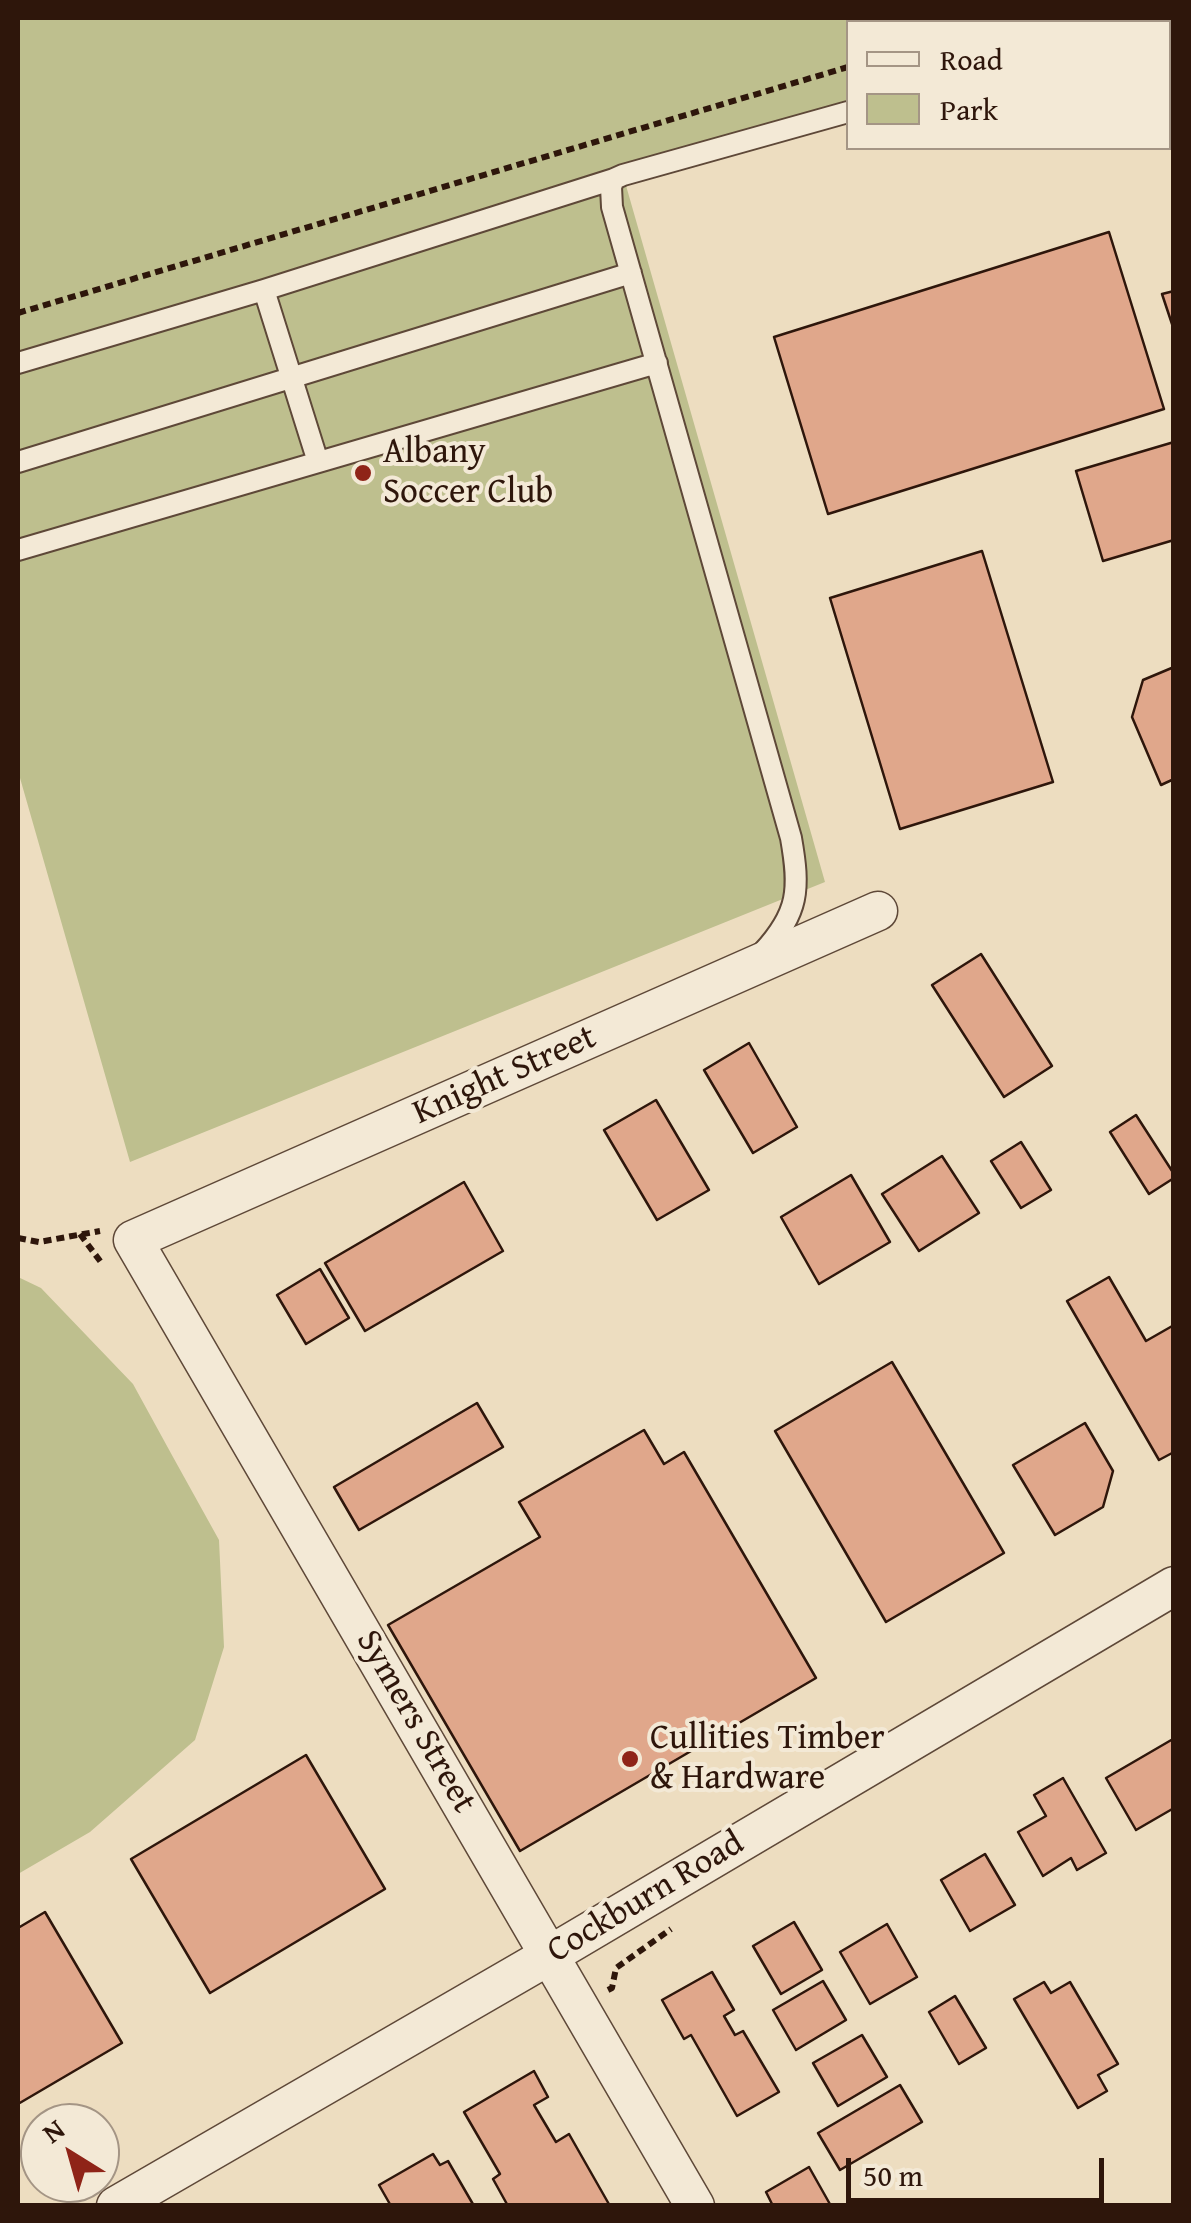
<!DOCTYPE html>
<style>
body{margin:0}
#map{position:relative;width:1191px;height:2223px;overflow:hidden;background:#edddc0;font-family:"Gentium Book Plus",serif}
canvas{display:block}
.frame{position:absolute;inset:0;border:20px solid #2e160b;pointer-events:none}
.legend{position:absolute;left:846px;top:20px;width:325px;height:130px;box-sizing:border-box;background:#f3e9d6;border:2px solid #a49585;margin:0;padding:12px 18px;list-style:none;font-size:30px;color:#2e160b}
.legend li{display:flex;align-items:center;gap:20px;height:50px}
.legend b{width:50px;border:2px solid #a49585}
.north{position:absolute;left:20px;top:2103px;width:100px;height:100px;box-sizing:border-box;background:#f3e9d6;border:2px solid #a49585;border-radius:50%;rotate:323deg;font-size:28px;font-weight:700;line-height:40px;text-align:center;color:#2e160b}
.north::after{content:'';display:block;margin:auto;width:35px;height:45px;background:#8f2418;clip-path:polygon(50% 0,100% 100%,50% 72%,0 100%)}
.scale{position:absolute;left:846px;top:2158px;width:258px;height:45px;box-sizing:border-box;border:5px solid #2e160b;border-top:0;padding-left:12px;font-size:30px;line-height:35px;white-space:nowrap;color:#2e160b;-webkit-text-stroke:8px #f3e9d6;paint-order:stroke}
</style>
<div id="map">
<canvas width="1191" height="2223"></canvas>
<div class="frame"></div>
<ul class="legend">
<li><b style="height:12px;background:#f3e9d6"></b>Road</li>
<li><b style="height:28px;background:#bebf8e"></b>Park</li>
</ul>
<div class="north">N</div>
<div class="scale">50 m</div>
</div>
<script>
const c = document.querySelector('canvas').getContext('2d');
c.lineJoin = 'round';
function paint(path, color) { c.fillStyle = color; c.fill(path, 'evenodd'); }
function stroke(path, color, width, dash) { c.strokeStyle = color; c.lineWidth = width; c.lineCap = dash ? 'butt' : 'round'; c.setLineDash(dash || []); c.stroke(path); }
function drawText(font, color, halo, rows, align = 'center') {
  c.font = font + ' "Gentium Book Plus",serif'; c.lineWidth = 8; c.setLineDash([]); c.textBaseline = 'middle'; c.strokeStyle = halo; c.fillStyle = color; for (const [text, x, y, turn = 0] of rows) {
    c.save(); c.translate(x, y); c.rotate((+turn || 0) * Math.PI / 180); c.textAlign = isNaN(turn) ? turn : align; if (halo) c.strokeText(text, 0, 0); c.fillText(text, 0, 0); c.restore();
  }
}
paint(new Path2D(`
 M18,18H1136L1120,22H848V106L623,175L825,882L130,1162L18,771Z
 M18,1277L41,1288L133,1384L173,1457L219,1540L224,1647L195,1740L90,1832L18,1874Z`), '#bebf8e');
const building = new Path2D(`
 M1109,232L1164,409L828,514L774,337Z
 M1174,291V330L1162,294Z
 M1174,442V540L1103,561L1076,471Z
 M982,551L1053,782L900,829L830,598Z
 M1174,667V779L1161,785L1132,717L1143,680Z
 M981,954L1052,1066L1004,1097L932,985Z
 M749,1043L797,1127L753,1153L704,1070Z
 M656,1100L709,1190L657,1220L604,1130Z
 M1136,1115L1174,1174V1178L1149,1194L1110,1132Z
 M1021,1142L1051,1190L1021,1208L991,1161Z
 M942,1156L979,1213L919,1251L882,1194Z
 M851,1175L890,1242L819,1284L781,1217Z
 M464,1182L503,1251L365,1331L325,1263Z
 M320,1269L349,1318L306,1344L277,1295Z
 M1109,1277L1146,1341L1174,1325V1452L1159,1460L1067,1301Z
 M892,1362L1004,1553L886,1622L775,1431Z
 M477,1403L503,1447L359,1530L334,1487Z
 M1085,1423L1113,1471L1103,1507L1055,1535L1013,1465Z
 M644,1430L664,1464L684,1452L816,1678L520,1851L388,1625L540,1537L519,1502Z
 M1173,1739L1174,1808L1136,1830L1106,1778Z
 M306,1755L385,1889L210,1993L131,1859Z
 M1063,1778L1106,1853L1077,1870L1071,1858L1043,1876L1018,1832L1046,1816L1034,1795Z
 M985,1854L1015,1905L970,1931L941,1880Z
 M45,1912L122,2043L18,2104V1928Z
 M794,1922L822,1970L781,1994L753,1946Z
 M887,1924L917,1977L870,2004L840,1952Z
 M712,1972L734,2010L724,2016L735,2035L743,2031L779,2092L737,2116L691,2035L684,2039L662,2000Z
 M823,1981L846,2020L796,2050L773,2010Z
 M1044,1982L1051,1993L1070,1982L1118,2064L1098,2075L1107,2091L1078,2108L1014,1999Z
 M955,1996L986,2048L959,2064L929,2012Z
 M862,2035L887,2077L838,2106L813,2063Z
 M534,2071L548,2097L534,2105L556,2142L569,2134L610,2206H508L493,2179L500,2174L464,2112Z
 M900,2085L922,2122L840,2170L818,2133Z
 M433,2154L440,2165L448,2161L474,2206H391L379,2185Z
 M809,2167L831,2206H773L766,2192Z`);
paint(building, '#e0a78b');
stroke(building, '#2e160b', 2.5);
const lane = new Path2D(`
 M1167,22L1174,21
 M264,290L318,462
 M18,363L264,290L614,179
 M18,462L631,273
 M18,550L657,363
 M763,952C799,913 800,889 791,838L612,207L611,187L614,179L623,175L848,112`);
const street = new Path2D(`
 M116,2206L550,1955L1174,1586
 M695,2206L133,1240L878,911`);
stroke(lane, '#5e4838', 24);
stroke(street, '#5e4838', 41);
stroke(new Path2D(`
 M1000,22L1017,18
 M18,313L848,67
 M80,1234L103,1265
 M18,1238L39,1242L100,1231
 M608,1990L612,1988L616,1968L671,1929`), '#2e160b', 6, [8, 5]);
stroke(lane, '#f3e9d6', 20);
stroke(street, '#f3e9d6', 38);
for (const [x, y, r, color] of [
 [363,473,10,"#8f2418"],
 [630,1759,10,"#8f2418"]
]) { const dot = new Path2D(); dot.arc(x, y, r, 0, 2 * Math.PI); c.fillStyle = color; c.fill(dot); stroke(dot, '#f3e9d6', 4); }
drawText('35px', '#2e160b', '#f3e9d6', [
 ["Albany",383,453],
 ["Soccer Club",383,493],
 ["Cullities Timber",650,1739],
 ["& Hardware",650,1779]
], 'left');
drawText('35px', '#2e160b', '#f3e9d6', [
 ["Knight Street",505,1076,-24],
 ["Symers Street",415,1722,60],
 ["Cockburn Road",646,1898,-31]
]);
</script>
